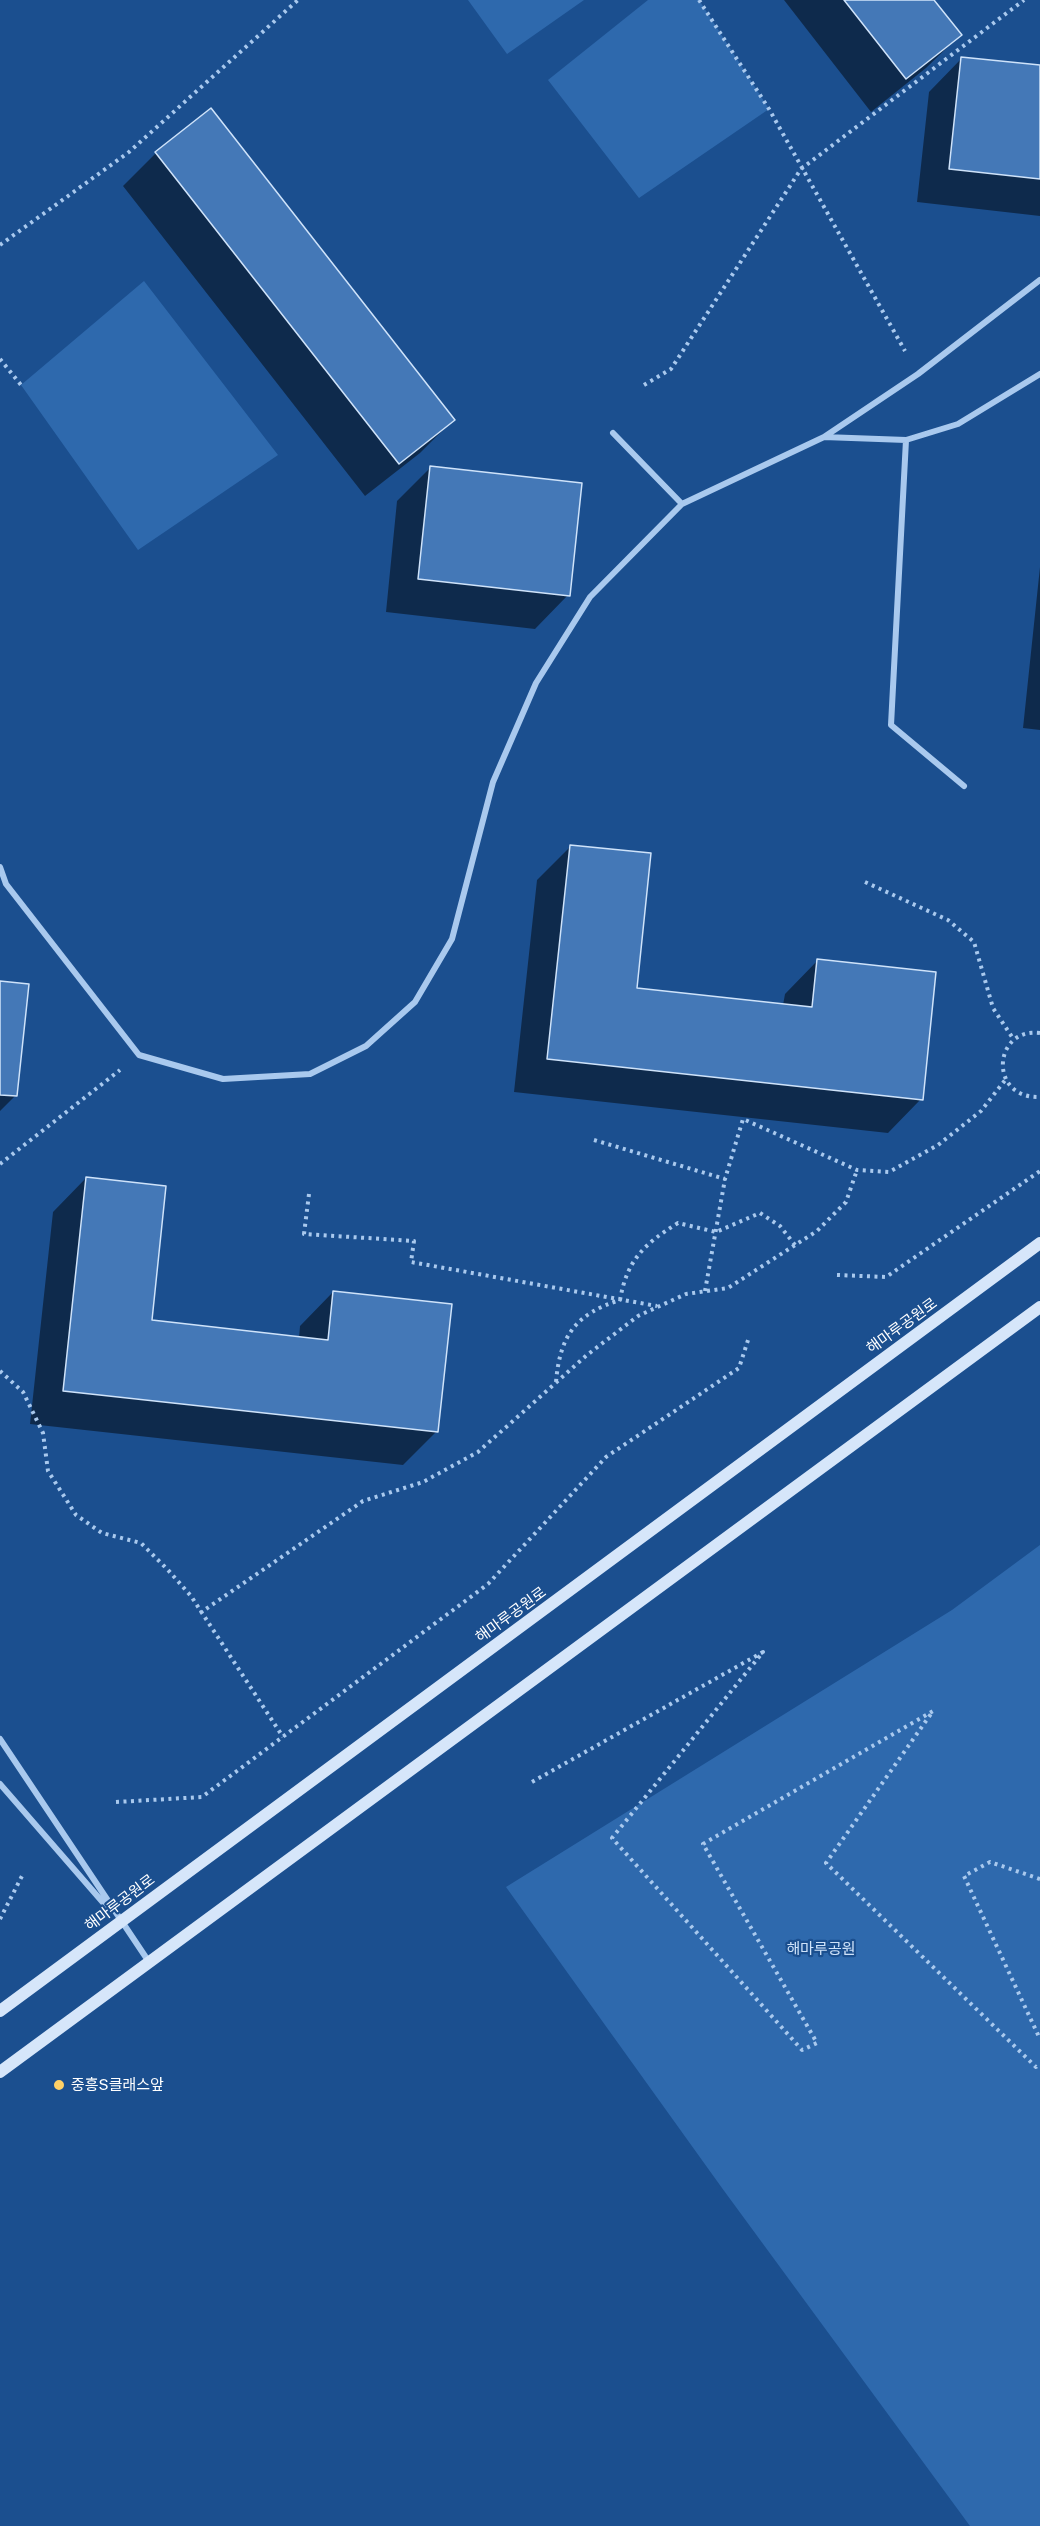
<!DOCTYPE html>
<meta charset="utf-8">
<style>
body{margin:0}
canvas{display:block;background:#1b4f8f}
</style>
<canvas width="1040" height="2526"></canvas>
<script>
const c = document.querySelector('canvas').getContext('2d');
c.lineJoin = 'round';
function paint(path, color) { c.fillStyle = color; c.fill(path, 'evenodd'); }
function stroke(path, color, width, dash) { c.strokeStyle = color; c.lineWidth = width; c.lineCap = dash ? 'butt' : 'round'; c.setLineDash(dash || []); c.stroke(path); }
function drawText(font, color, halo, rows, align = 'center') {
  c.font = font + ' "Public Sans","Noto Sans KR",sans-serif'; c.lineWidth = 4.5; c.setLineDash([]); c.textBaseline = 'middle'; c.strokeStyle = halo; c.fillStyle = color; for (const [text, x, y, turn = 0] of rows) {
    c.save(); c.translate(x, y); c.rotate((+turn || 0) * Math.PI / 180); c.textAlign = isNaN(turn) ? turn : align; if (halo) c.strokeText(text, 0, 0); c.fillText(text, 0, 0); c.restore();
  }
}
paint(new Path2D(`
 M468,0H584L507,54Z
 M648,0H699L769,109L639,198L548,80Z
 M144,281L278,455L138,550L21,385Z
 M1040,1545V2526H970L722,2188L506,1887L952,1610Z`), '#2e69ad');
paint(new Path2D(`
 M784,0H932L960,35L926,68L871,112Z
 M962,58L1040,67V216L917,202L929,92Z
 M156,153L453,420L420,453L365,496L123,186Z
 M430,468L568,595L535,629L386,612L397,501Z
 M1040,567V730L1023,728Z
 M571,846L635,989L783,1005L785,994L818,960L921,1099L888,1133L514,1092L537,880Z
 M0,982L15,1096L0,1111Z
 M86,1178L150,1321L299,1338L300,1326L333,1292L437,1431L403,1465L30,1424L53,1212Z`), '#0007');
const building = new Path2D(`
 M844,0H934L962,35L906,79Z
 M961,57L1040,65V179L949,169Z
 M211,108L455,420L399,464L155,152Z
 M430,466L582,483L570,596L418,579Z
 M570,845L651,853L637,988L812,1007L817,959L936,972L923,1100L547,1059Z
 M0,981L29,984L17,1096L0,1095Z
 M86,1177L166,1186L152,1320L328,1340L333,1291L452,1304L438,1432L63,1391Z`);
paint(building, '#4478b7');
stroke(building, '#cfe3fa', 1.5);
stroke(new Path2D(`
 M699,0L769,109L905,351
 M0,245L129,152L298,0
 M0,359L21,385
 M644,385L671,369L801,169L1024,0
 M865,882L948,920L974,942L993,1008L1014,1040
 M1040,1033C993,1027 988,1099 1040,1097
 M594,1140L725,1179L743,1119L857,1170L889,1172L938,1145L981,1111L1006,1079
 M0,1164L120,1070
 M309,1194L304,1234L414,1241L411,1262L657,1306
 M837,1275L886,1277L1040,1171
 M705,1291L725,1179
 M0,1371L23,1392L43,1433L48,1471L76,1515L102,1533L141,1543L168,1570L191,1596L283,1737
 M556,1382C560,1336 575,1314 620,1300C627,1260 644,1244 678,1223L716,1232L760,1213L780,1226L795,1245
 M200,1613L363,1501L423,1482L478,1452L587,1355L638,1316L686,1294L728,1288L817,1231L846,1202L857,1170
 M532,1782L763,1652L612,1838L802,2050L817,2043L703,1844L933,1711L826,1863L1036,2067L1040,2064
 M116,1802L202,1797L488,1584L606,1457L739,1368L749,1337
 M1040,1879L990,1862L964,1876L1040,2039
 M0,1919L22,1876`), '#a9c9ee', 4, [3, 4.5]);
stroke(new Path2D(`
 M1040,280L918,374L824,437L906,440L958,424L1040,374
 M613,433L682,504
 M906,440L891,725L964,786
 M0,867L6,884L139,1055L223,1079L310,1074L366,1046L415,1002L452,939L493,782L536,683L590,597L682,504L824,437
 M0,1739L149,1962
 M0,1784L106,1906`), '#a9c9ee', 6);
stroke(new Path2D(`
 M0,2011L1040,1243
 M0,2072L1040,1307`), '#d6e6fa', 12);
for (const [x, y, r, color] of [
 [59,2085,6,"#ffd166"]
]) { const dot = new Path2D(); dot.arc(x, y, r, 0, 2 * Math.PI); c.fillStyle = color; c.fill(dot); stroke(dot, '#1b4f8f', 2); }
drawText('15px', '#fff', '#1b4f8f', [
 ["해마루공원로",902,1326,-36],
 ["해마루공원로",511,1615,-36],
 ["해마루공원로",120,1903,-37]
]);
drawText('15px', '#cfe3fa', '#1b4f8f', [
 ["해마루공원",821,1949]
]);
drawText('15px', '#fff', '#1b4f8f', [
 ["중흥S클래스앞",71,2085]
], 'left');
</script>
